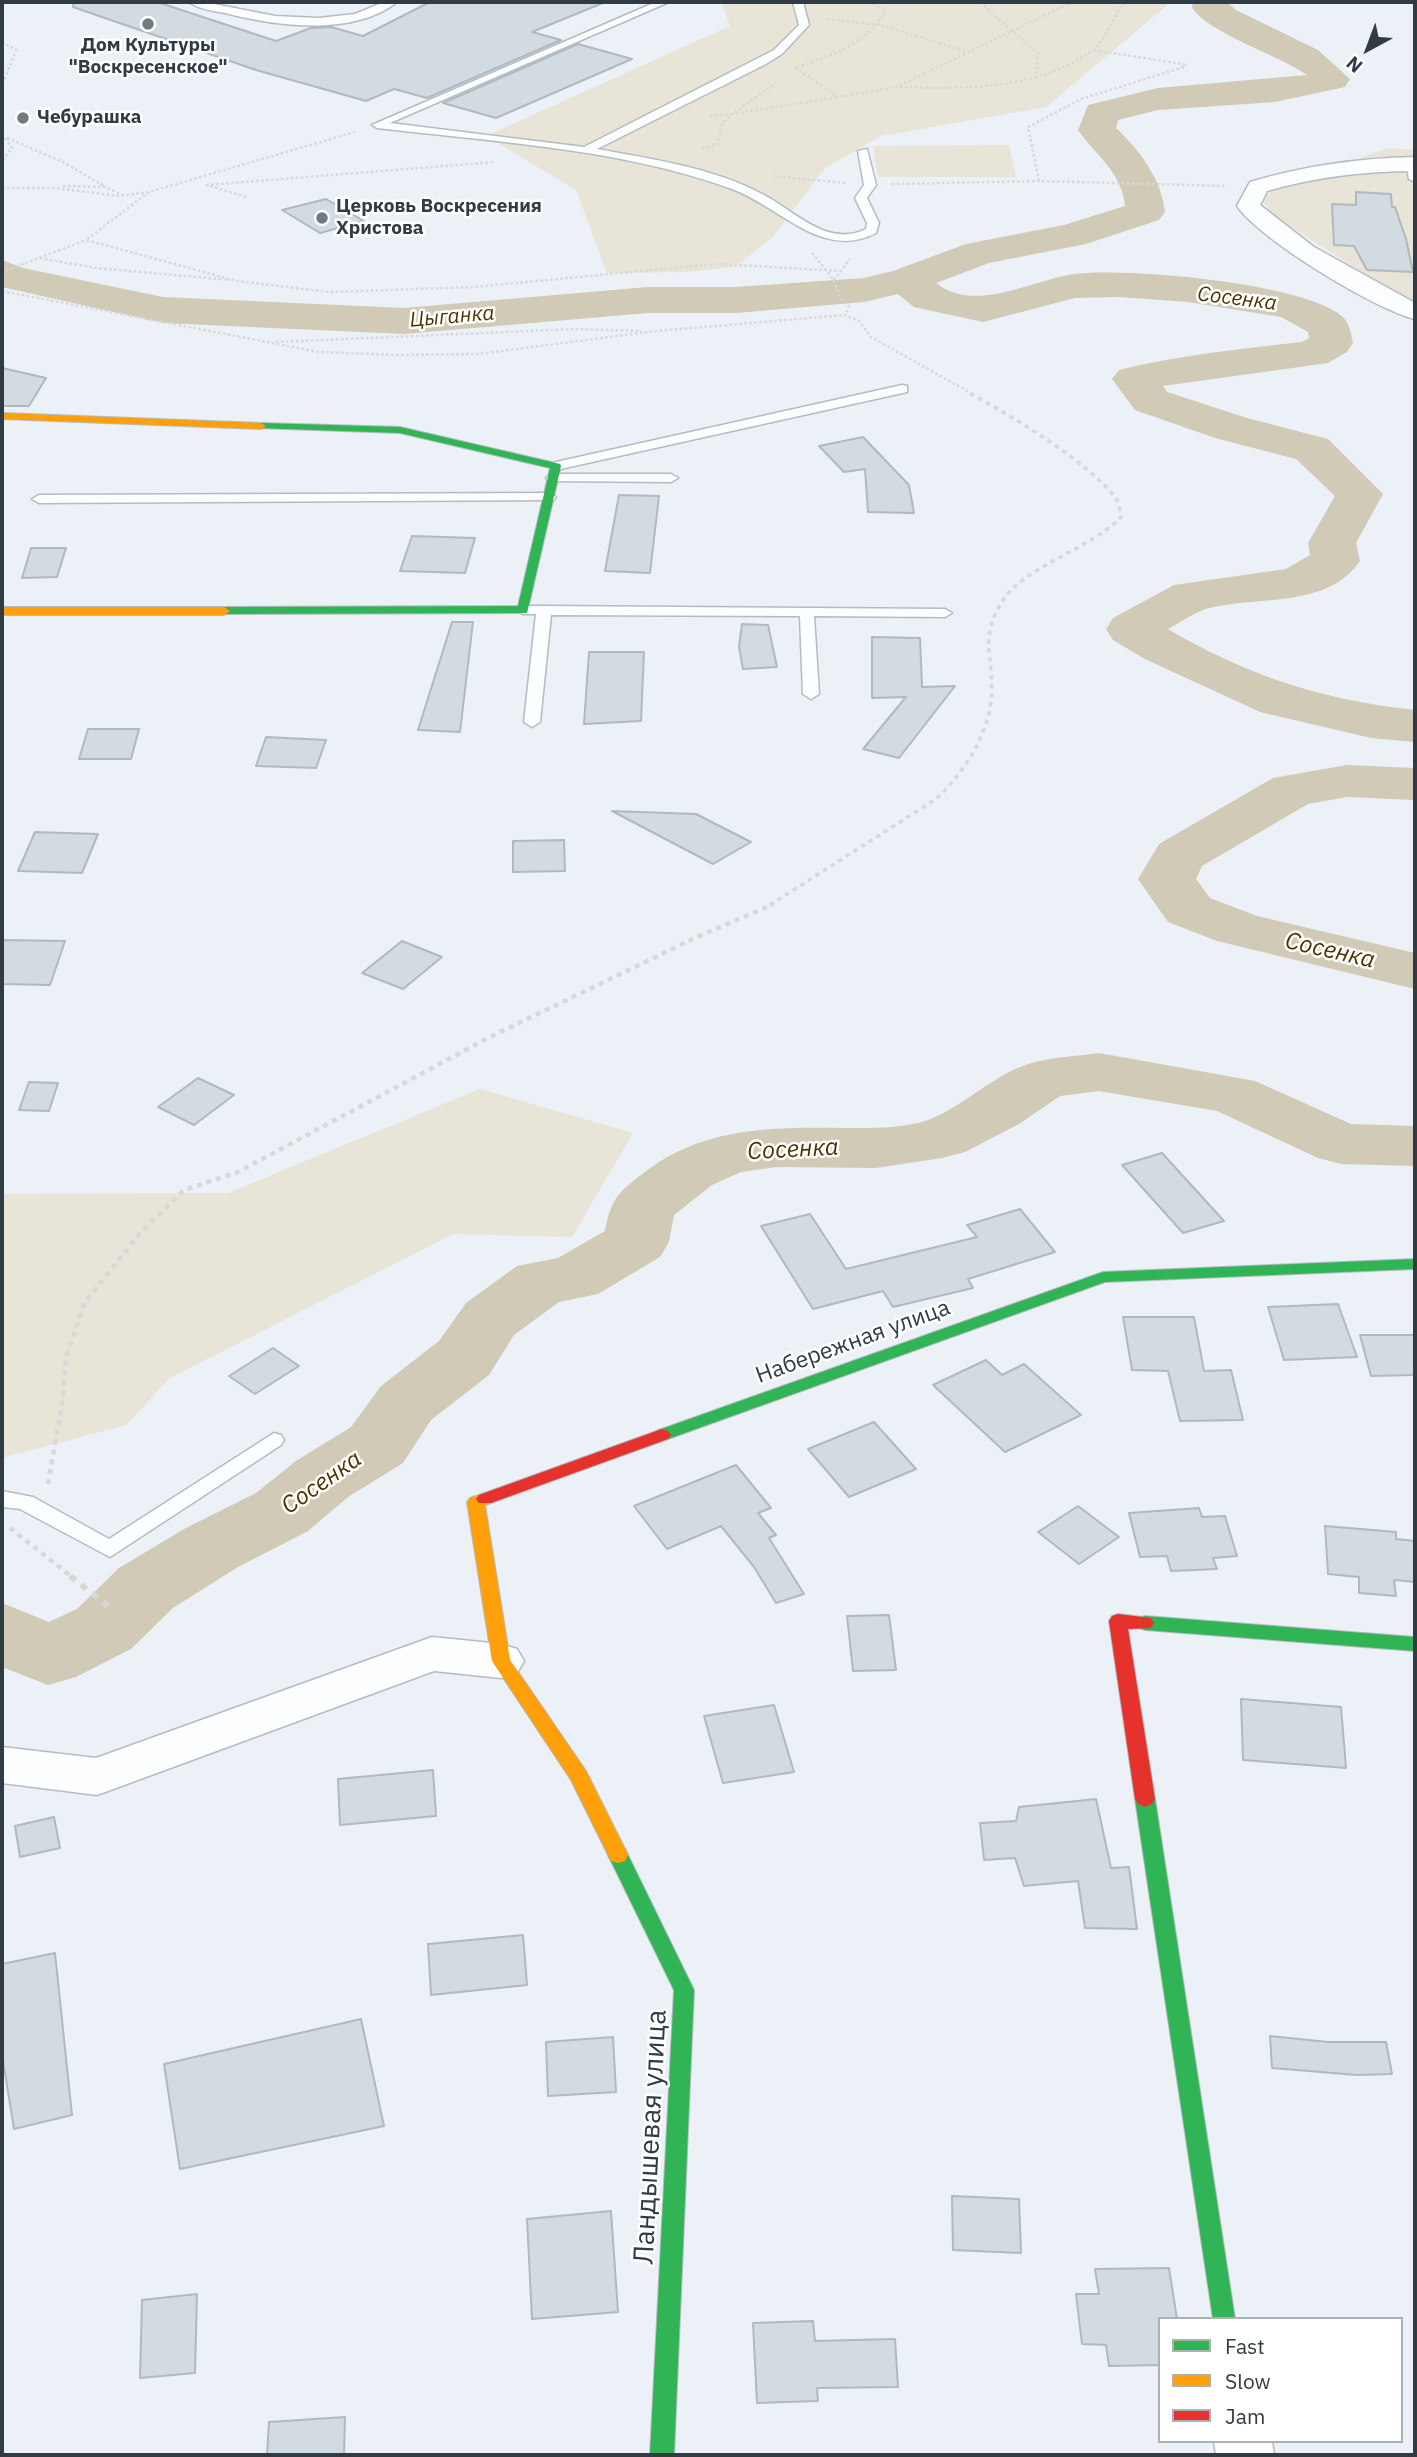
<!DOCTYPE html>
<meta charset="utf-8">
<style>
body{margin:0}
#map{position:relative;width:1417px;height:2457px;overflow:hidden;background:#ebf1f6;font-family:"IBM Plex Sans",sans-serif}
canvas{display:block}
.frame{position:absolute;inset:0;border:4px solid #303b44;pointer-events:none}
.legend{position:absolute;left:1158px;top:2317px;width:245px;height:126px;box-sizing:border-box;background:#fff;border:2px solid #acb1b4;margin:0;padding:9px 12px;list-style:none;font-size:21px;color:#303b44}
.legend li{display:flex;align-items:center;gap:14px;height:35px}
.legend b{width:35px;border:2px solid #acb1b4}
.north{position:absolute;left:1333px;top:14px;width:70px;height:70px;-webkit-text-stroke:5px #fff;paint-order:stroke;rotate:221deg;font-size:19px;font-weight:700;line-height:28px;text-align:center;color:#303b44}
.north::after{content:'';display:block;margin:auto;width:24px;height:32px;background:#303b44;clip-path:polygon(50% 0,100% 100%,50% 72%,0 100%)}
</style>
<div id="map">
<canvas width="1417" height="2457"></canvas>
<div class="frame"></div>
<ul class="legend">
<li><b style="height:9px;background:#30b455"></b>Fast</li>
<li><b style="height:9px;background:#ff9f0a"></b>Slow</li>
<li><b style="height:9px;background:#e5322d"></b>Jam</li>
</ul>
<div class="north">N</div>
</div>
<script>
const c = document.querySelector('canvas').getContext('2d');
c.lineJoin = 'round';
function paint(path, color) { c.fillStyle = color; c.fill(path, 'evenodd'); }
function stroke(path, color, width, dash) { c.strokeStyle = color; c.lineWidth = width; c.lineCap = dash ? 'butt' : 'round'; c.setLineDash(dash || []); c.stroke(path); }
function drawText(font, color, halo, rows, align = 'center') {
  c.font = font + ' "IBM Plex Sans",sans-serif'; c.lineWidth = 5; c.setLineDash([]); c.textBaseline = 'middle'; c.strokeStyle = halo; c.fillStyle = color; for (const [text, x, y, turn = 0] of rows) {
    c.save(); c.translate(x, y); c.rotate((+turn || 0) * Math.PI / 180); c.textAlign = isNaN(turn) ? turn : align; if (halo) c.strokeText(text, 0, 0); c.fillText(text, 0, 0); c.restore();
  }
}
paint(new Path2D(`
 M722,2H1171L1046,107L881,136L825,168L772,238L735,267L688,272L607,273L576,190L486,136L730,26Z
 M1009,145L1016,177H878L873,146Z
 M1388,148L1415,150V306L1275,217L1260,198L1286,185Z
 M480,1089L633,1133L572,1237L453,1234L170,1378L126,1425L2,1458V1194L228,1193Z`), '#e8e4d7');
paint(new Path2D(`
 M1193,2H1227L1236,10L1318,50L1350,79L1345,87L1275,102L1158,110L1118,120L1116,128C1140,151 1161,178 1165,212L1159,220L1086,244L989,263L936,283C975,314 1032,280 1074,274C1124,267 1310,283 1344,318C1350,325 1351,335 1353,343L1347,352L1328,363L1163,386L1167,392L1247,418L1328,439L1383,494L1356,543L1360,561C1326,610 1256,595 1206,609C1193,613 1180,623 1168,629C1245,675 1326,701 1415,710V742L1371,738L1260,712L1145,659L1113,640L1106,629L1113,618L1174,585L1286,569L1310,555L1308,543L1335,496L1296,459L1215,438L1135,410L1112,379L1119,370C1179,355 1241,349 1302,342L1309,338L1308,332L1281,317L1188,302L1120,297L1075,298L983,322L914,307L898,294L864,302L736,313H648L404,334L163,323L2,287V260L23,268L163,297L404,308L648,287H736L864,278L893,271L966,244L1064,225L1125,206C1122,172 1096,156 1078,130L1088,105L1158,88L1307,75C1277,54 1210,34 1192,8Z
 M1347,765L1415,768V800L1347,797L1308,804L1202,866L1196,879L1210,898L1257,916L1415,953V989L1217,941L1168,922L1138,879L1159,844L1273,778Z
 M1099,1053L1255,1081L1351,1124L1415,1126V1166L1341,1164L1318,1158L1217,1111L1099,1091L1060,1096L1019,1124L965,1152L942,1158L876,1168L777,1167L741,1172L712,1185L674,1215L669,1242L660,1257L598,1294L559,1302L514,1335L489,1375L431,1420L403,1463L348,1497L308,1531L238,1567L173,1608L131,1649L76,1677L48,1685L2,1667V1603L49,1622L77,1609L119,1568L184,1529L256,1493L296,1461L351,1427L381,1386L439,1341L466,1303L517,1266L558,1258L605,1231C611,1196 621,1190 649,1169C706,1127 775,1127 843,1128C870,1128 902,1129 928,1120C962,1107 988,1080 1020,1067C1043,1057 1074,1057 1099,1053Z`), '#d0cab7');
const building = new Path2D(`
 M74,2H157L276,41L311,28L331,27L363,36L430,2L603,3L532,32L561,40L427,98L394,89L366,101L256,70L73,7Z
 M578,44L632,59L496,118L443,103Z
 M1356,192L1391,194L1392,207H1395L1406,239L1413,272L1367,270L1354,246L1334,245L1332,204L1356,205Z
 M326,199L364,221L320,233L282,210Z
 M2,368L46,378L29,406H2Z
 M863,437L909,485L914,513L868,512L865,469L844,472L819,446Z
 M619,495L659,496L650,573L605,571Z
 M412,536L475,538L465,573L400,571Z
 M31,548H66L57,577L22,578Z
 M452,622H473L460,732L418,730Z
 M742,624L768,625L777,667L743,669L739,647Z
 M872,637L920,638L922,687L955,686L899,758L863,749L906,697L872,698Z
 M589,652H644L641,721L584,724Z
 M88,729H139L131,759H79Z
 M266,737L326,740L316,768L256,766Z
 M612,811L696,814L751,842L713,864Z
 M35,832L98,834L82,873L18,871Z
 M564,840L565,871L513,872V841Z
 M2,940L65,941L50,985L2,984Z
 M402,941L442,957L403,989L362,973Z
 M198,1078L234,1095L194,1125L158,1107Z
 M29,1082L58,1083L49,1111L19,1110Z
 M1162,1153L1224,1221L1183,1233L1122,1165Z
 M1020,1209L1055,1252L968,1279L973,1288L893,1307L883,1291L813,1309L761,1226L810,1214L846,1269L977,1237L967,1225Z
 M1338,1304L1357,1357L1284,1360L1268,1307Z
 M1123,1317H1194L1204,1371L1231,1370L1243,1420L1180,1421L1168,1371L1132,1370Z
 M1360,1335H1415V1375L1371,1376Z
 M273,1348L299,1366L255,1394L229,1376Z
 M986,1360L1002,1375L1024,1364L1081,1415L1005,1452L933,1385Z
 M874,1422L916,1469L849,1497L808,1449Z
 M736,1465L771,1508L758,1513L776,1535L769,1538L804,1594L776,1603L754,1567L721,1526L667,1549L634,1506Z
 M1078,1506L1119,1537L1079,1564L1038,1532Z
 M1199,1508L1202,1517L1225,1516L1237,1556L1213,1558L1217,1569L1171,1571L1167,1556L1140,1557L1129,1513Z
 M1325,1526L1396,1532V1539L1415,1541V1582L1394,1580L1396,1596L1359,1593V1577L1328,1574Z
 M889,1615L896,1670L853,1671L847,1616Z
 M1241,1699L1341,1707L1346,1768L1243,1760Z
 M774,1705L794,1772L723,1783L704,1716Z
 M433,1770L436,1816L340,1825L338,1779Z
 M1096,1799L1111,1868L1129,1867L1137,1929L1085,1928L1078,1881L1024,1886L1015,1858L984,1860L980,1823L1016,1821L1019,1807Z
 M54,1817L60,1848L20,1857L15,1826Z
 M523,1935L527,1985L431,1995L428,1944Z
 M55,1953L72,2115L14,2129L2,2054V1964Z
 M361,2019L384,2126L180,2169L164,2064Z
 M1270,2036L1328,2042H1386L1392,2074L1357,2075L1272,2068Z
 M613,2037L616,2092L548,2096L546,2042Z
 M952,2196L1019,2199L1021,2253L953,2250Z
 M611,2211L618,2312L532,2319L527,2219Z
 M1169,2268L1177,2319H1160V2365L1109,2366L1106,2345L1082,2344L1076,2294H1099L1095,2269Z
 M197,2294L195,2373L140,2378L142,2300Z
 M813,2321L815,2341L895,2339L898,2387L817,2388L818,2401L757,2403L753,2323Z
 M345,2417L344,2455H267L269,2422Z`);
paint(building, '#d2dbe1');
stroke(building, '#b1b9c0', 2);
const lane = new Path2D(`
 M189,2H204L275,16L319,18L355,14L384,2H397C352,37 276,26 225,13C213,11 199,9 189,2Z
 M656,2H669L390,123L584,147L774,50L799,25L793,2H803L809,25L782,54L764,65L597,149C652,159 715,168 764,195C796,212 828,248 866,229L867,223L855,198L864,185L858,151L867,149L876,185L867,198L879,223L876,233C822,261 781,207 732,189C619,148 495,142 377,128L372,125Z
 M1412,160L1415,161V182L1409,179L1406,163Z
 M902,385L907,386V392L556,470L549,466L556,462Z
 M553,474H671L678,478L671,482L548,481L546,478Z
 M549,493L556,497L554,500L39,503L32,499L39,495Z
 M544,606L945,609L952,613L945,617L814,616L819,694L811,699L803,694L800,616L551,615L540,722L532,727L524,722L536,614H523L516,610L523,606Z
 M274,1433L281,1435L284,1440L281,1445L110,1557L20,1509L2,1507V1491L33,1497L109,1539Z`);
const street = new Path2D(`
 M1415,157V171C1364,171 1316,177 1267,191L1260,205L1314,247L1415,303V319C1376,310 1259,239 1237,206L1250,182C1304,166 1358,158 1415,157Z
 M432,1637L501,1644L517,1649L524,1661L517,1673L501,1678L434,1671L97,1795L2,1783V1747L96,1758Z
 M1214,2441H1272L1274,2455H1216Z`);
const fast = new Path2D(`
 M261,423L400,427L560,464L561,466L527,613L220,614L218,611L224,607L518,606L550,468L400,433L257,428L256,426Z
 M1415,1259V1269L1105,1282L668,1439H656L653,1435L656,1431L1103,1272Z
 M1145,1616L1415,1637V1651L1145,1630L1139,1628L1136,1623L1139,1618Z
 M1145,1791L1152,1794L1155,1799L1235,2319H1213L1135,1799L1138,1794Z
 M618,1847L625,1849L694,1990L674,2455H650L674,1990L608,1855L611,1849Z`);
const slow = new Path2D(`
 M2,413L261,423L266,426L261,429L2,419Z
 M2,607H224L230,611L224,615H2Z
 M485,1493L491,1495L494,1499L491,1503L485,1505L510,1660L586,1771L628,1855L625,1861L618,1863L611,1861L571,1780L492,1661L467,1502L470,1498Z`);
const jam = new Path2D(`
 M662,1429L668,1431L671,1435L668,1439L491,1503H479L476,1499L479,1495Z
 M1118,1614L1151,1618L1154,1623L1151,1628L1128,1629L1155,1799L1152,1804L1145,1807L1138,1804L1135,1799L1109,1621L1112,1616Z`);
stroke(lane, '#b4bcc2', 3);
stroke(street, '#b4bcc2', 3);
stroke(fast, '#b4bcc2', 2);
stroke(slow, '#b4bcc2', 2);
stroke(jam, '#b4bcc2', 2);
stroke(new Path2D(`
 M827,19L881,25L971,53
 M2,42L16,50L2,85
 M1094,50L1187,65
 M795,68L838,97L897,87L1012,31L980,2
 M797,68C831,54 868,45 886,10L871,2
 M1036,79L1038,53L1012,31L1072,2
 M900,87C964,89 1037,90 1092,51C1104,42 1113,19 1121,6L1128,2
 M710,116L732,114L776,83
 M2,134L12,148L2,161
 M7,138L63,162L106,187
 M702,149L718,144L722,124L732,114L838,97
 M773,176L845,183
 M1039,181L1028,127L1081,99L1187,66
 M892,184L1039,181L1226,186
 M63,186L106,187L122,195
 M2,188H55L119,196L149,192L355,132
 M149,192L86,240L237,281L329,292L474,287L716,264L843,271
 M246,197L207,185L494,162
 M812,253L834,280L841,299L849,306L846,313
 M40,258L96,268L230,280
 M2,272L86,240
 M834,280L850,259
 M2,291L319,352L398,355L478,354L656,331L845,315L859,321L871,337L969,392
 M276,342L574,329L641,331`), '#d6d8d9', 2.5, [2.5, 2.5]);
stroke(new Path2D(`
 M770,905L936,799C966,771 992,730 992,687C991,651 981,634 1003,600C1025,566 1091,549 1121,517C1120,510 1119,502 1115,497C1082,457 1011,416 966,391`), '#d6d8d9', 3.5, [4.5, 4.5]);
stroke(new Path2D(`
 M48,1484L62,1404L66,1357L85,1302L141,1232L184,1190L238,1172L488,1038L699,936L774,904
 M10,1528L72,1577`), '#d6d8d9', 4.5, [5, 5]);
stroke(new Path2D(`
 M70,1576L108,1606`), '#d6d8d9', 6, [7, 7]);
paint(lane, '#fcfdfe');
paint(street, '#fcfdfe');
paint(fast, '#30b455');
paint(slow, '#ff9f0a');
paint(jam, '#e5322d');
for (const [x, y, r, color] of [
 [148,24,7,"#717b82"],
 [23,118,7,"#717b82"],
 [322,218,7,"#717b82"]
]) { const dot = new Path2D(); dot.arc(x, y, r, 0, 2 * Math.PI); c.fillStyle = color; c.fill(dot); stroke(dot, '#fff', 2.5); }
drawText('bold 19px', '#303b44', '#fff', [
 ["Дом Культуры",148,46,"center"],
 ["\"Воскресенское\"",148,68,"center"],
 ["Чебурашка",37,118],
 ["Церковь Воскресения",336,207],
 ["Христова",336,229]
], 'left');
drawText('italic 21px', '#473500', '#fff', [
 ["Сосенка",1237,299,7],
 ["Цыганка",452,317,-5]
]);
drawText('23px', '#303b44', '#fff', [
 ["Набережная улица",853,1342,-20]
]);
drawText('italic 24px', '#473500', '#fff', [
 ["Сосенка",1330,951,13],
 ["Сосенка",793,1150,-3],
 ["Сосенка",322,1483,-35]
]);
drawText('28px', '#303b44', '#fff', [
 ["Ландышевая улица",651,2137,-87]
]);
</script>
